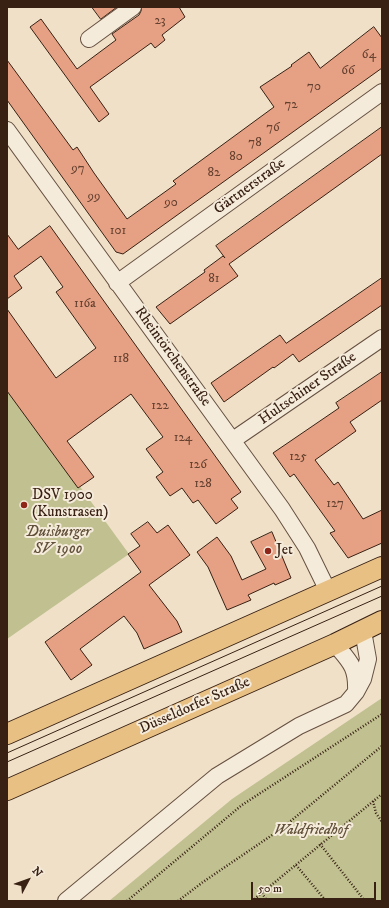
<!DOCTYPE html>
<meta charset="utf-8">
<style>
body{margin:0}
#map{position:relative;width:389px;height:908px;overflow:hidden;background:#efe0c7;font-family:"IM FELL DW Pica",serif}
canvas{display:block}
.frame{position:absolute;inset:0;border:8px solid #382013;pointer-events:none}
.north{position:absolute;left:8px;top:860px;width:40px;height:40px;-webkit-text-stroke:3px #f5ebdb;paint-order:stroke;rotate:49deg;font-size:11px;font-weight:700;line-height:16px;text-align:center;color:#382013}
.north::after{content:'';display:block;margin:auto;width:14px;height:18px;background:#382013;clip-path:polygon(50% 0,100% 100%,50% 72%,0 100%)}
.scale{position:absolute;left:251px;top:882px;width:125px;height:18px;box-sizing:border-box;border:2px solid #382013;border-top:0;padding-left:5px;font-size:12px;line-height:14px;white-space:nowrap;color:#382013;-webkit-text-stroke:3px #f5ebdb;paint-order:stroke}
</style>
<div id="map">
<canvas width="389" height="908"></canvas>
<div class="frame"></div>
<div class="north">N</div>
<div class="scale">50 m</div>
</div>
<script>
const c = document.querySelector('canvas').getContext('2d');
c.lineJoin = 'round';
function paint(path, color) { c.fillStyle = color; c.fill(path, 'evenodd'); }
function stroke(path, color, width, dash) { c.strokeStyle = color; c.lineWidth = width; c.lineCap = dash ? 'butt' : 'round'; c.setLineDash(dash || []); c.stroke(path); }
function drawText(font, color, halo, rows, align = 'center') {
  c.font = font + ' "IM FELL DW Pica",serif'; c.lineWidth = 4; c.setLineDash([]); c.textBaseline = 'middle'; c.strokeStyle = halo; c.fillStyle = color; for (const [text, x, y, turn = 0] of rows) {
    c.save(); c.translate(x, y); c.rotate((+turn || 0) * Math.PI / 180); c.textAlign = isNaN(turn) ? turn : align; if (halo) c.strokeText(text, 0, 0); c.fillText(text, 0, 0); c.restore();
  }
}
paint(new Path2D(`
 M7,386L129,554L7,639Z
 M382,698V901H109L232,799Z`), '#c0c091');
const building = new Path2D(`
 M92,7H117L101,19Z
 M142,7H179L185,17L162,35L165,40L155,48L151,43L90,87L109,114L99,122L30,27L41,19L77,69L116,40L112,34L139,15L141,11Z
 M374,27L382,38V68L123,254L116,252L7,100V60L73,150L77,147L94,173L127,219L176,184L173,181L274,107L260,87L292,66L291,65L309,52L320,68Z
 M382,127V154L229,264L238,276L170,324L156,307L205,272L204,270L223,256L225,258L216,246Z
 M50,226L241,492L231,499L238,508L216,524L198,500L193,503L182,488L170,496L156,477L163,472L146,449L163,437L131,394L67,441L94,477L78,488L7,391V309L56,378L96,348L56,292L63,287L41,256L14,276L22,288L7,299V234L18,249Z
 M382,278V305L299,362L293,354L274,368L273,367L224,402L211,383L280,335L286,343Z
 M382,372V400L350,422L356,431L315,460L334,485L338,482L363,519L382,510V543L348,558L330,533L335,531L294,474L290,477L273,453L339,408L336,403Z
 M148,522L157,533L168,525L190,555L149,585L177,621L182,632L144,649L137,633L124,616L80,649L92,665L71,680L45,642L141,572L128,554L140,546L131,534Z
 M272,532L291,578L275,585L274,583L248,595L251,600L227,610L208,567L197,552L217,537L231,556L242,580L266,569L251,542Z`);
paint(building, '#e6a084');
stroke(building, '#382013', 1);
const minor = new Path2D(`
 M89,39L133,7
 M7,130L282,509L307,548L328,591
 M117,283L382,92
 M233,440L382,338
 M335,644C350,662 357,667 356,691
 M66,901L217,776L299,726L346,704L356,692L363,679L368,659L363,631`);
const major = new Path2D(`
 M7,734L382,567
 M7,790L335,644L382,621`);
stroke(minor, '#665040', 18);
stroke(major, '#382013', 22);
stroke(new Path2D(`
 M373,801L376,813L382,822
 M320,844L365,901
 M296,865L326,901
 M262,893L267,901
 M127,901L242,805L382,714
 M178,901L203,882L281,829L382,746
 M252,901L382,794`), '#382013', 2.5, [1, 2]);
stroke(minor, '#f5ebdb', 16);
stroke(major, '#e8c084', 20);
stroke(new Path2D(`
 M7,753L382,586
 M7,762L382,596`), '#382013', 1);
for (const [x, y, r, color] of [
 [24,505,4,"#8f2418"],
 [268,551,4,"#8f2418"]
]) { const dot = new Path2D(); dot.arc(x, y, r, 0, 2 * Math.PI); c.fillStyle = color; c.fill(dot); stroke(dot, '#f5ebdb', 1.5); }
drawText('13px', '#64402f', null, [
 ["23",160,21],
 ["64",369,55],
 ["66",348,71],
 ["70",314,87],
 ["72",291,105],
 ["76",273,128],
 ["78",255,143],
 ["80",236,157],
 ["97",78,169],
 ["82",214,173],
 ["99",94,197],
 ["90",171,203],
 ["101",118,231],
 ["81",214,279],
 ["116a",85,304],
 ["118",121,359],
 ["122",160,406],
 ["124",183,438],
 ["125",298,457],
 ["126",198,465],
 ["128",203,484],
 ["127",335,504]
]);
drawText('15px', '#382013', '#f5ebdb', [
 ["Gärtnerstraße",250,187,-36],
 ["Rheintörchenstraße",172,357,54],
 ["Hultschiner Straße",308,389,-35],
 ["Düsseldorfer Straße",195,706,-24]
]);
drawText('15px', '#382013', '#f5ebdb', [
 ["DSV 1900",32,496],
 ["(Kunstrasen)",32,513],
 ["Jet",276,551]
], 'left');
drawText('italic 15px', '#615039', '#f5ebdb', [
 ["Duisburger",58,533],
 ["SV 1900",58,550],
 ["Waldfriedhof",311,831]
]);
</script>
